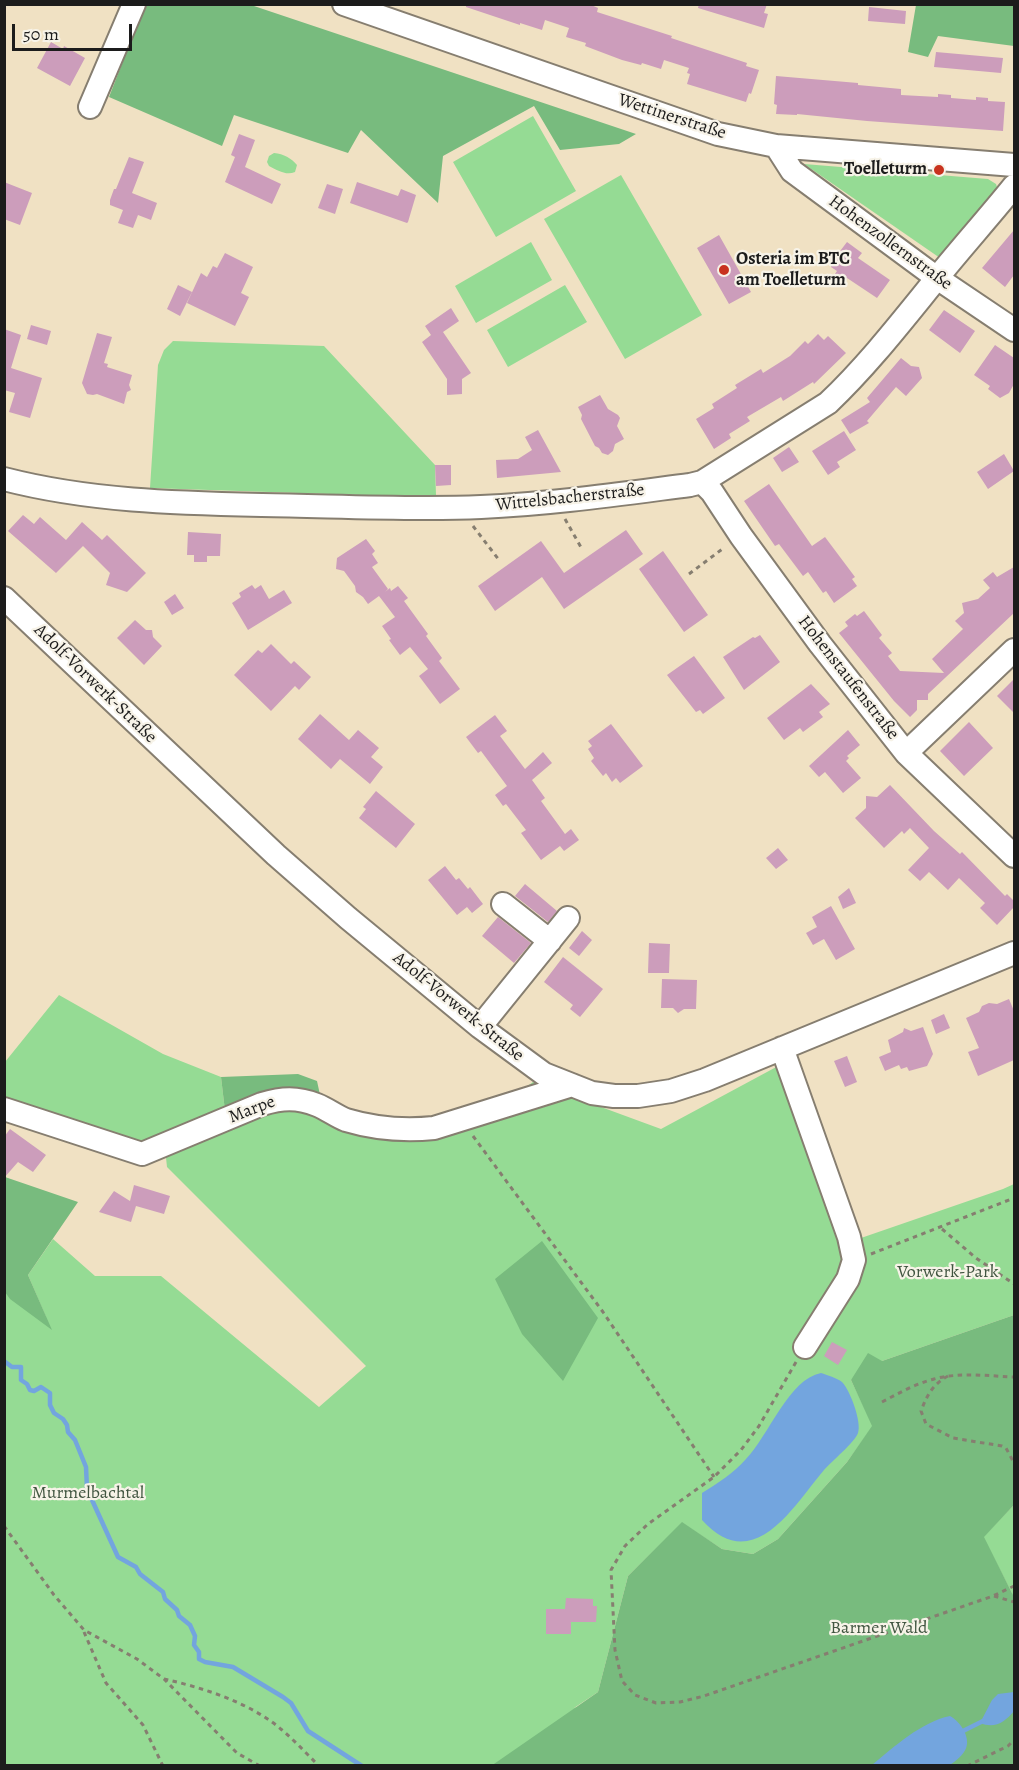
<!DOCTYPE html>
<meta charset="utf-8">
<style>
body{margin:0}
#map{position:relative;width:1019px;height:1770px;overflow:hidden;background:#f0e1c3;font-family:Alegreya,serif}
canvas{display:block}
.frame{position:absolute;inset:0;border:6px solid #1c1c1c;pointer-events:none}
.scale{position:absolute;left:12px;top:24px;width:120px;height:27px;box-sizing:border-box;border:3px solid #1c1c1c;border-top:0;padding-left:8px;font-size:18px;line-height:21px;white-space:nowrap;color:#1c1c1c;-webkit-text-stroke:4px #f7f3e8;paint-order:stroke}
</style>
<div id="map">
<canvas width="1019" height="1770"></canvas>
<div class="frame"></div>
<div class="scale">50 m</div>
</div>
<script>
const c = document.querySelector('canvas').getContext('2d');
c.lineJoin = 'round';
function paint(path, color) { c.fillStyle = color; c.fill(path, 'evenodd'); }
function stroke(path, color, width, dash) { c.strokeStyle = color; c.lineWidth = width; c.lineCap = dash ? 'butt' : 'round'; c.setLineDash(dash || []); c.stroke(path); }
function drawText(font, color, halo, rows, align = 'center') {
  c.font = font + ' Alegreya,serif'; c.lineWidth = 4.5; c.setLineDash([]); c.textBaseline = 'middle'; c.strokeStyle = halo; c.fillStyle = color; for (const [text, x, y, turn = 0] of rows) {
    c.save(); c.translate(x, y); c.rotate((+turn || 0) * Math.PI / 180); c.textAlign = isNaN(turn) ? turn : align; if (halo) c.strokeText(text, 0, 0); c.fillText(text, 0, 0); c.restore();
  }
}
paint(new Path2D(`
 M533,116L576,191L496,237L453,162Z
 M274,153C284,154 291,158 297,165L295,172C286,176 277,170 269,166L267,162L269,156Z
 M804,164L988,179L996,184L998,190L940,258Z
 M621,175L702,315L625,359L544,219Z
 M531,242L552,280L476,323L455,286Z
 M565,285L587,322L508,367L487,330Z
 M173,341L324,346L435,465L436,495H359L150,488L158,365L164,350Z
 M59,995L163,1054L221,1077L225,1111L286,1090L345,1113L404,1124L510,1099L533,1082L661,1129L780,1065L848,1252L861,1238L1003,1189L1014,1184V1315L882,1361L851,1380L873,1426L847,1462L778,1539L753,1554L722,1549L682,1523L628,1576L598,1692L574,1708L1012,1593L983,1537L1014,1505V1765H5L4,1261L46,1317L28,1275L53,1239L95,1276H161L319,1407L366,1366L167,1167L164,1139L138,1144L5,1104V1062Z`), '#95db94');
paint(new Path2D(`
 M145,5H251L636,134L619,144L560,150L534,106L443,156L438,203L361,130L348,153L234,115L222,146L109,97Z
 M916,5H1014V46L938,36L928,57L908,52Z
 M298,1074L317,1081L322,1104L225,1111L221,1077Z
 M5,1177L78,1202L28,1275L52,1330L10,1299L5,1292Z
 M542,1241L598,1318L563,1381L522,1334L495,1279Z
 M1014,1315V1505L984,1537L1014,1597V1765L491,1766L598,1692L628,1576L682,1522L722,1549L753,1554L778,1539L847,1462L872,1426L851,1380L868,1353L882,1361Z`), '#78bb7e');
paint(new Path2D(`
 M821,1373C827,1375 837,1378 842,1382C850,1390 862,1422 858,1433C855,1442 832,1461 824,1470C793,1507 753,1577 702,1520V1493C718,1483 734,1473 746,1459C769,1435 789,1379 821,1373Z
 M1014,1692V1711C1005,1722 995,1729 980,1723L992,1700L998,1694Z
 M950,1716C961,1722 973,1740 964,1752C961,1757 954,1762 950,1765H872C894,1747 921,1722 950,1716Z`), '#73a5de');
stroke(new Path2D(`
 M4,1361L12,1367H21V1380L27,1384L30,1390L34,1391L41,1387L50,1393V1405L54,1413L63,1419L67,1425L68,1432L75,1440L86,1467L87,1489L118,1557L136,1567L140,1574L163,1592L165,1599L177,1610L179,1616L190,1625L195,1636L194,1645L199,1652V1659L205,1662L233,1667L283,1697L291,1703L308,1731L362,1766
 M961,1732L983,1721`), '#73a5de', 4.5);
paint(new Path2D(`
 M466,4H589L598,8L597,12L672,36L671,38L747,63L746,66L759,70L751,94L749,93L746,102L687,84L690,74L687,73L689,68L664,60L661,69L642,63L641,65L622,60L585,46L586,43L566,37L569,28L545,20L542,30L520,23V25L466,7Z
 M699,4H767L764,13L768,14L764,28L698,8Z
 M869,7L906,11L905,24L868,21Z
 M51,42L63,49L64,46L85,58L70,86L37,68Z
 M936,52L1003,58L1001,73L934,67Z
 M776,76L858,83V85L901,89V95L938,97V94L951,95V98L976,100V97L988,98V101L1005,102L1003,131L867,121L797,114V115L776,114L777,105L774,104Z
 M239,134L255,140L245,167L281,184L272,204L225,182L235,157L231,155Z
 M129,157L144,162L132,193L157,203L151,220L138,215L133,228L118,223L123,210L110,205V200L114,189H116Z
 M4,182L32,193L20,225L4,219Z
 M357,182L398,196L401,189L416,195L408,222L407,223L350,203Z
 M327,184L343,189L335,214L318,208Z
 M1014,230V275L1005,287L982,268Z
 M719,235L751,292L729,304L697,248Z
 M847,242L862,253L858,258L890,280L877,298L847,278L843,284L833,277L837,271L831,267V263Z
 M225,253L253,267L241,293L249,297L235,326L187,303L201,273L207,277L213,266L217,268Z
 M178,285L192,292L180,316L167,309Z
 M451,308L459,321L443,332L471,373L462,379V394L447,395V379L422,342L431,335L425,326Z
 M944,310L975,331L960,353L929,330Z
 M31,325L51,331L47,345L27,339Z
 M4,329L21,335L11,368L42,378L30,418L9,412L15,393L4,390Z
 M97,333L112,337L104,363L108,364L107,367L132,375L129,385L131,390L127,392L124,404L97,394L93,395L87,394L82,383Z
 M818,334L824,340L828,336L846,353L814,384L813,382L783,401L781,397L747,417L750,421L729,434L731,438L714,449L696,419L714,408L712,404L737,388L735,385L761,369L763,373L790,356L805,341L808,344Z
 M995,345L1014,358V384L1009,393L1000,398L988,389L990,386L974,375Z
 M901,358L911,366L919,367L922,378L906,396L896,387L867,421L869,423L850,434L841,420L870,402L867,398Z
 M600,395L608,409L618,415L620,418L617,426L624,439L615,444L613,451L608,455L602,453L599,448L595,446L581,419L582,415L578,407Z
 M538,430L561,472L497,478L496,460L518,459L532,450L525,437Z
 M844,431L856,450L837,462L840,467L828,475L812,451Z
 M789,447L799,462L782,472L773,458Z
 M1004,454L1014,471L988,489L977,472Z
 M435,465H451V485L436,486Z
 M769,484L812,546L825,537L855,577L852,579L857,586L834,603L826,591L823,593L808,572L803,576L779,544L775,546L744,501Z
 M23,515L34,524L40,517L66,540L82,522L102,540L107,535L146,573L127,592L106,585L110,573L83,546L56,573L8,531Z
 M626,530L643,554L564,609L542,577L495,611L478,586L541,541L564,573Z
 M188,532L221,534L220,556H207V562H194V555H187Z
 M366,539L375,551L372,554L378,563L372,567L388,589L385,592L390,588L391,591L398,586L408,598L404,601L428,634L426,636L442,658L439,661L460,689L440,704L419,676L428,669L410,647L400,655L389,640L391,639L382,626L395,617L379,596L368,604L363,597L356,592L355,586L344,571L336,569L337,558Z
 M663,551L708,615L684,632L639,569Z
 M1014,567V613L928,694V700H917V710L910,717L894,701L839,633L848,626L845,622L855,614L857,616L864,611L882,635L879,638L892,653L888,656L900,671L944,673L932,659L963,629L955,621L964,613L962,603L978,599L990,588L983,580L993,572L997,577Z
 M252,585L255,589L261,585L269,599L284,590L292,603L248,630L232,603L241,597L239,593Z
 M175,594L184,608L172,615L164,602Z
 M135,620L146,630H152L153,637L162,646L144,665L117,638Z
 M760,635L780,662L744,690L723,657L753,637L755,638Z
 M271,644L291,664L294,661L311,677L299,690L295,686L271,711L234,675L258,650L262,653Z
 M694,656L725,698L703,714L700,710L696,712L667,675Z
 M1014,679V713L997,696Z
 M811,684L830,704L819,712L823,717L803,732L800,728L784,740L767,718Z
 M320,714L349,740L358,730L379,748L371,757L383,767L370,784L340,759L331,769L298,739Z
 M495,715L507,731L500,736L525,769L543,752L552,763L532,780L545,798L541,801L565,834L571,829L579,840L564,851L560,846L541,860L521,833L526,830L506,804L503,806L495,795L507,786L481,751L478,753L466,737Z
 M969,722L993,748L964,776L940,751Z
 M611,724L643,766L620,783L616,778L612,782L606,773L603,776L591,761L594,758L588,749L592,746L588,741Z
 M848,730L860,745L847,756L849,758L846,761L861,778L843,793L825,772L819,777L809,766Z
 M890,785L934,831L960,854L962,852L1005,896L1007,894L1014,901V907L997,925L980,908L985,903L959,878L948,890L929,872L920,881L908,870L929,848L910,828L904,834L902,831L884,848L855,818L866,808V796L877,797Z
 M376,791L415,824L396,848L359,818L366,809L363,807Z
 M778,848L788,860L776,869L766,858Z
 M445,866L456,880L459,878L468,889L470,887L483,904L472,913L467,907L457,915L428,880Z
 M525,884L557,911L548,922L515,896Z
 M849,888L856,903L843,909L838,897Z
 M831,906L855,949L836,960L824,939L813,945L806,933L817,927L812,917Z
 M498,917L531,943L514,963L482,936Z
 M582,931L592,940L579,956L569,948Z
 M649,943L670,944L669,973H648Z
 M563,957L603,989L580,1017L570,1009L573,1005L544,982Z
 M662,979L697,980L696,1009H684L678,1013L673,1008H661Z
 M1009,999L1014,1011V1060L978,1076L968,1052L979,1048L966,1018L979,1012L982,1006L989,1003L997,1004Z
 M944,1014L950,1028L936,1034L931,1020Z
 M923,1027L933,1054L927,1066L909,1071L907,1067L901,1069L899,1065L885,1071L879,1057L891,1052L888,1040L903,1032L904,1028L911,1031Z
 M847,1056L857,1082L845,1087L834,1061Z
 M10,1129L46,1155L33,1172L18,1162L4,1178V1137Z
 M134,1185L170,1196L164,1214L136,1206L131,1222L99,1212L114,1191L130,1201Z
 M832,1342L847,1350L838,1365L824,1356Z
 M566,1598L593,1599V1606H597L596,1622H571V1634H546V1609H565Z`), '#cc9dbb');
const minor = new Path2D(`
 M344,4L718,134L776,146L1014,165
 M90,107L134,4
 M776,146L792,171L937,278L1014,330
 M4,479C89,501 176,503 262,505C335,506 409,510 481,507C551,504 620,494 690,485L702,482L828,403C868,365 902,321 937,278C962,247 989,217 1014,186
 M702,482L712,492L741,536L820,644L906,753L1014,856
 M4,598L276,855L348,918L480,1027L544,1074L592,1093L614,1096H638L671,1091L705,1080L1014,953
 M906,753L1014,650
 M503,904L550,941
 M480,1027L568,918
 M782,1048L849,1237L854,1260L848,1279L805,1347
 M4,1109L142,1154L262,1104C282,1098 297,1097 317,1105C327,1109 336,1116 346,1120C376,1129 404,1131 434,1128L572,1085`);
stroke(minor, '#867e70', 26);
stroke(new Path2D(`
 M565,519L582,549
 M473,526L499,560
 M689,574L725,547
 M473,1136L603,1312L714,1477
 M942,1229L976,1258L1014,1284
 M871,1254L1014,1198
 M796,1362L759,1426L741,1450L714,1477L648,1524L625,1546L611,1570L615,1650L622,1681L635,1695L656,1703L680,1702L704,1696L993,1596L1014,1586
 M948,1376C933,1384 927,1395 921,1411L926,1424L953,1438L1002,1446L1006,1448L1014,1463
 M882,1402C899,1393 915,1384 934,1379C959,1372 989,1376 1014,1377
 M4,1526L54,1595L84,1630L137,1659L164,1679L237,1753L260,1766
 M994,1596L1014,1602
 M84,1632L106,1683L143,1725L163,1766
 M164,1679C204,1688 251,1703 282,1730C295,1741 307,1754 319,1766
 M967,1766L1008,1746L1014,1740`), '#867e70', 3, [4.5, 4.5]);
stroke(minor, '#fff', 22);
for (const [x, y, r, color] of [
 [939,170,6,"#c8321e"],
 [724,270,6,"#c8321e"]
]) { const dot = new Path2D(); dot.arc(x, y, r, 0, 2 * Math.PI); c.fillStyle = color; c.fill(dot); stroke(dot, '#f7f3e8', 2); }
drawText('18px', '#1c1c1c', '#f7f3e8', [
 ["Wettinerstraße",672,117,18],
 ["Hohenzollernstraße",890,243,36],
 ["Wittelsbacherstraße",570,498,-6],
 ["Hohenstaufenstraße",848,678,52],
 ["Adolf-Vorwerk-Straße",95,684,44],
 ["Adolf-Vorwerk-Straße",458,1007,39],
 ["Marpe",252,1110,-21]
]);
drawText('bold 18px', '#1c1c1c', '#f7f3e8', [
 ["Toelleturm",927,170],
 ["Osteria im BTC",736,260,"left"],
 ["am Toelleturm",736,281,"left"]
], 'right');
drawText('18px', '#405540', '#f7f3e8', [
 ["Vorwerk-Park",948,1273],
 ["Murmelbachtal",88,1494],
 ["Barmer Wald",879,1629]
]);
</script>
